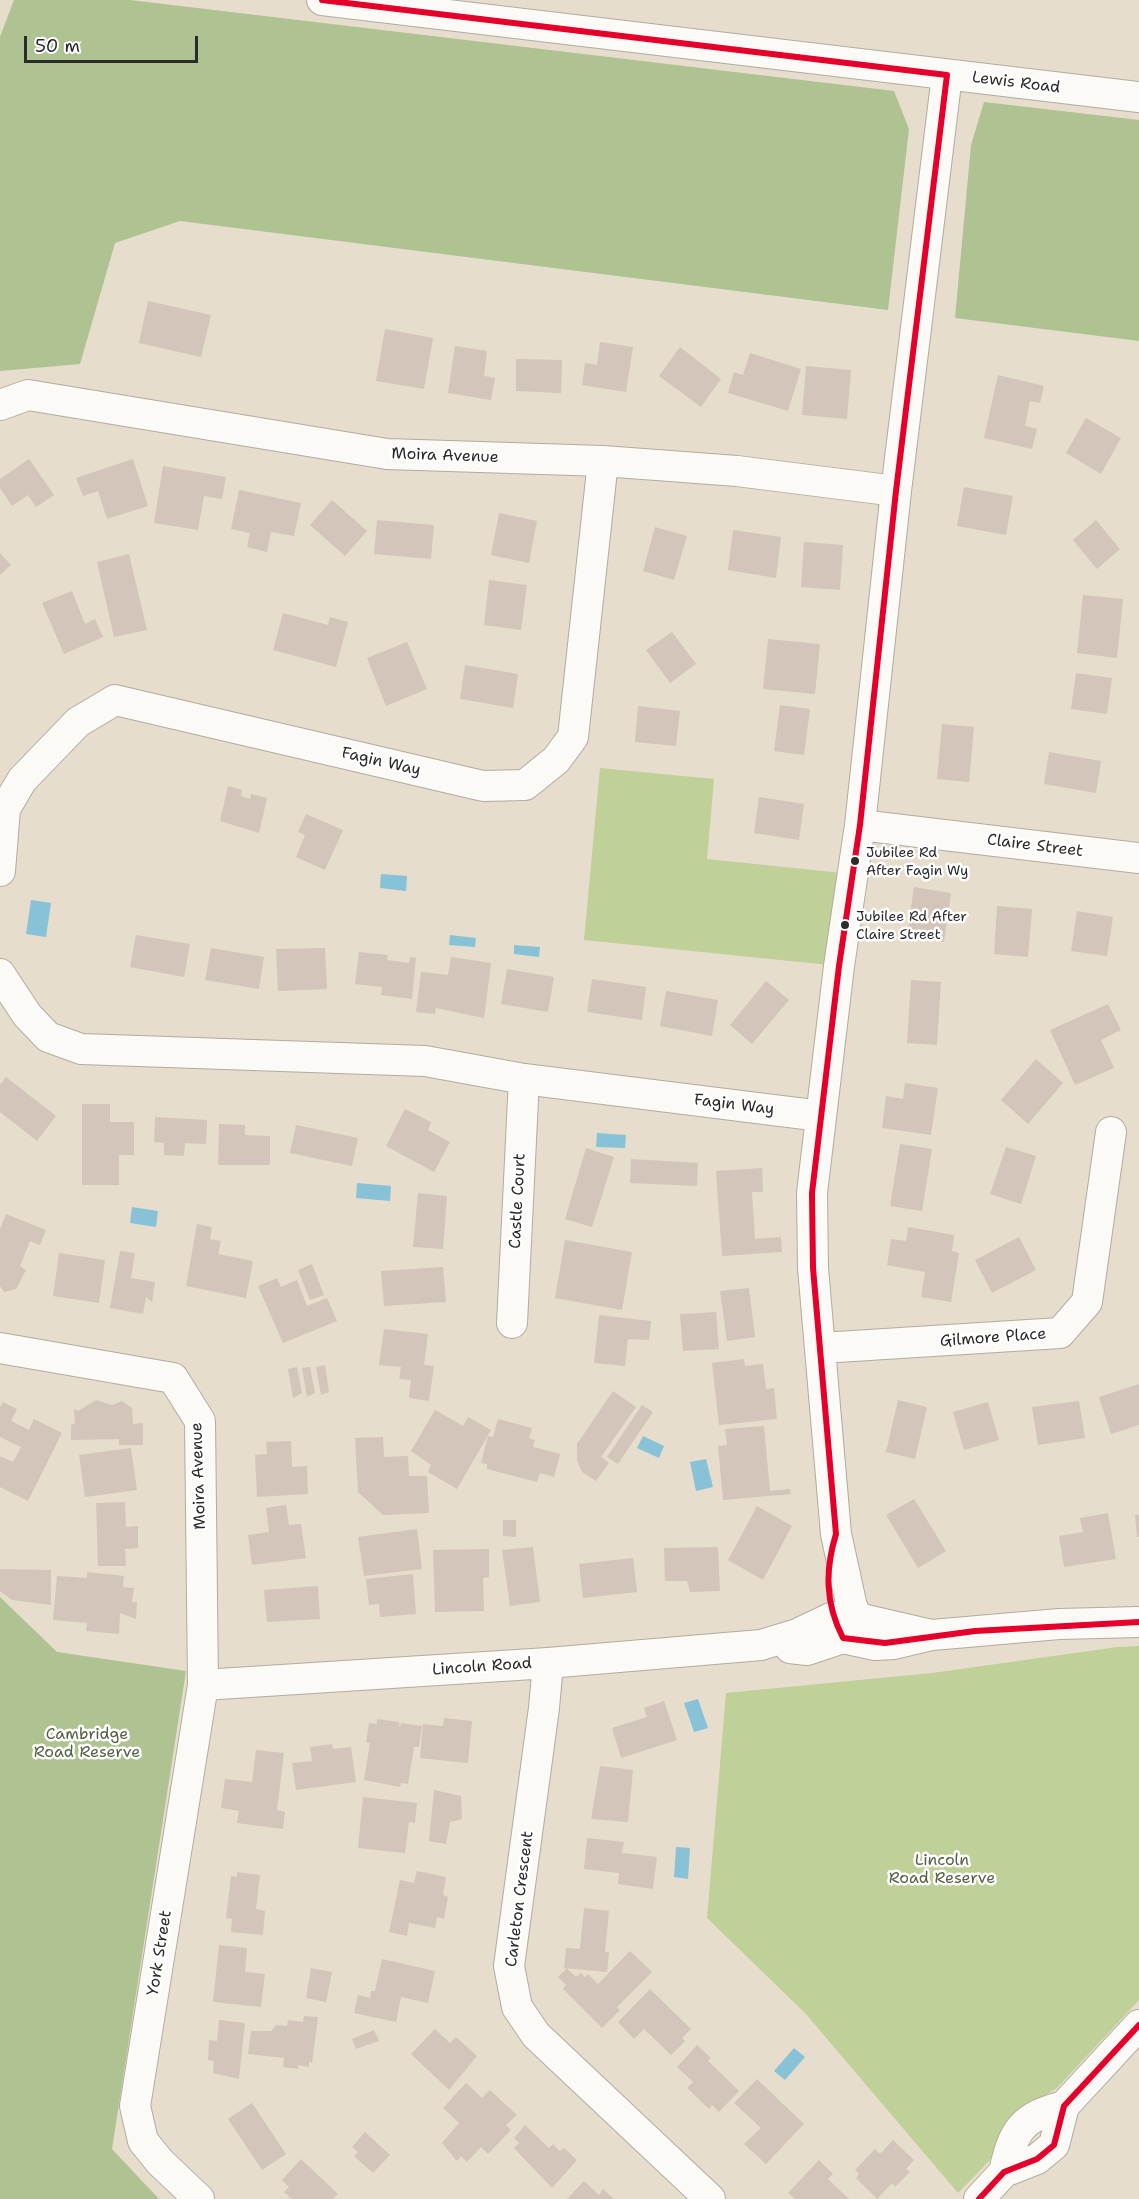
<!DOCTYPE html>
<style>
body{margin:0}
#map{position:relative;width:1139px;height:2199px;overflow:hidden;background:#e6ddcc;font-family:"Shantell Sans",sans-serif}
canvas{display:block}
.scale{position:absolute;left:24px;top:36px;width:174px;height:27px;box-sizing:border-box;border:3px solid #2b2b2b;border-top:0;padding-left:8px;font-size:18px;line-height:21px;white-space:nowrap;color:#2b2b2b;-webkit-text-stroke:4px #fff;paint-order:stroke}
</style>
<div id="map">
<canvas width="1139" height="2199"></canvas>
<div class="scale">50 m</div>
</div>
<script>
const c = document.querySelector('canvas').getContext('2d');
c.lineJoin = 'round';
function paint(path, color) { c.fillStyle = color; c.fill(path, 'evenodd'); }
function stroke(path, color, width, dash) { c.strokeStyle = color; c.lineWidth = width; c.lineCap = dash ? 'butt' : 'round'; c.setLineDash(dash || []); c.stroke(path); }
function drawText(font, color, halo, rows, align = 'center') {
  c.font = font + ' "Shantell Sans",sans-serif'; c.lineWidth = 5; c.setLineDash([]); c.textBaseline = 'middle'; c.strokeStyle = halo; c.fillStyle = color; for (const [text, x, y, turn = 0] of rows) {
    c.save(); c.translate(x, y); c.rotate((+turn || 0) * Math.PI / 180); c.textAlign = isNaN(turn) ? turn : align; if (halo) c.strokeText(text, 0, 0); c.fillText(text, 0, 0); c.restore();
  }
}
paint(new Path2D(`
 M600,768L714,779L707,859L852,874L839,966L584,940Z
 M1139,1646V2000L1057,2088L1015,2113L1006,2123L990,2160L958,2193L805,2013L707,1918L726,1693L932,1673L1118,1647Z`), '#c0d099');
paint(new Path2D(`
 M14,0H130L894,91L909,129L888,310L180,221L115,243L80,364L0,371V37Z
 M984,102L1139,120V341L955,318L971,145Z
 M0,1597L57,1652L186,1671L112,2149L159,2199H0Z`), '#aec292');
paint(new Path2D(`
 M381,874L407,876L406,891L380,888Z
 M31,900L51,903L46,937L26,934Z
 M450,935L476,938L475,947L449,945Z
 M514,945L540,947L539,957L514,954Z
 M597,1133L626,1135L625,1148L596,1147Z
 M357,1183L391,1186L390,1201L356,1198Z
 M132,1207L158,1211L156,1227L130,1223Z
 M643,1436L664,1446L659,1458L637,1448Z
 M706,1459L713,1487L696,1491L690,1462Z
 M698,1699L708,1728L694,1732L684,1703Z
 M676,1847L690,1848L688,1879L674,1877Z
 M794,2048L805,2057L785,2080L774,2071Z`), '#88c2d7');
paint(new Path2D(`
 M148,301L211,315L201,357L139,343Z
 M385,329L433,338L424,389L376,381Z
 M600,342L633,347L626,392L582,385L585,363L597,365Z
 M455,346L487,351L484,376L495,378L491,400L448,393Z
 M680,347L721,379L701,407L659,376Z
 M750,353L801,369L788,411L728,393L734,372L743,375Z
 M516,359L562,360L561,393L516,391Z
 M806,366L851,370L847,419L802,415Z
 M998,375L1044,386L1040,403L1030,401L1025,426L1037,429L1032,449L984,438Z
 M1086,418L1121,438L1101,474L1066,453Z
 M29,459L54,495L36,507L28,495L12,506L0,488V479Z
 M133,459L148,506L107,519L98,491L83,496L76,478Z
 M163,466L226,477L222,499L204,496L198,530L154,523Z
 M964,487L1013,496L1006,535L957,526Z
 M239,490L301,503L294,536L271,532L267,552L247,547L250,533L231,529Z
 M332,500L367,531L345,556L310,525Z
 M499,513L537,521L529,563L491,555Z
 M377,520L434,525L431,559L374,554Z
 M1096,520L1120,549L1097,569L1073,540Z
 M655,527L687,536L674,580L643,571Z
 M733,530L781,537L776,578L728,570Z
 M804,542L843,545L840,590L801,587Z
 M0,553L11,565L0,575Z
 M129,554L147,630L114,637L97,562Z
 M489,580L527,585L521,630L484,625Z
 M72,591L85,624L95,619L103,637L64,654L42,603Z
 M1083,595L1123,599L1117,658L1077,653Z
 M283,613L328,625L330,617L348,622L336,667L273,650Z
 M672,632L696,664L670,683L646,650Z
 M768,639L820,644L815,694L763,689Z
 M407,642L427,689L386,706L367,658Z
 M465,665L518,674L513,708L460,699Z
 M1076,673L1112,678L1107,714L1071,709Z
 M780,705L810,709L804,755L774,751Z
 M638,706L680,711L676,746L635,742Z
 M942,724L974,727L969,782L937,779Z
 M1049,752L1101,761L1096,793L1044,784Z
 M228,786L242,790L241,796L250,799L251,794L267,798L259,833L220,821Z
 M759,797L804,804L799,840L754,833Z
 M306,814L343,830L325,870L296,857L305,835L298,832Z
 M914,887L951,893L944,942L907,936Z
 M997,906L1032,909L1028,957L994,954Z
 M1077,911L1113,917L1107,956L1071,951Z
 M136,935L190,944L184,977L130,967Z
 M211,948L264,957L259,989L205,980Z
 M325,948L327,989L278,991L276,949Z
 M359,952L388,955L387,960L409,963L410,957L416,958L412,999L381,995L382,987L355,984Z
 M451,957L491,963L484,1018L436,1008L435,1014L416,1012L421,972L448,975Z
 M507,969L554,977L548,1012L501,1004Z
 M592,979L646,987L642,1020L587,1012Z
 M911,980L941,982L937,1045L907,1043Z
 M766,981L789,1000L752,1044L730,1025Z
 M666,991L718,1000L712,1036L660,1026Z
 M1108,1004L1121,1030L1101,1040L1114,1068L1075,1085L1050,1030Z
 M1036,1059L1063,1083L1028,1124L1001,1100Z
 M6,1077L56,1116L37,1141L0,1112V1085Z
 M905,1083L938,1088L931,1135L882,1128L886,1096L903,1099Z
 M82,1104H110V1122H134V1155H119V1185H82Z
 M405,1109L431,1122L428,1130L450,1142L434,1172L386,1146Z
 M155,1117L207,1120L206,1144L185,1143L184,1156L164,1155V1143L154,1142Z
 M219,1124L245,1125V1135L270,1136V1165H218Z
 M296,1125L358,1138L352,1166L290,1153Z
 M900,1144L932,1149L922,1211L890,1206Z
 M1006,1147L1036,1156L1021,1204L990,1194Z
 M586,1148L614,1157L592,1227L565,1219Z
 M631,1159L698,1163L697,1186L630,1183Z
 M762,1168L763,1192H752L755,1239L781,1237L782,1252L722,1256L716,1171Z
 M418,1193L447,1196L443,1249L413,1247Z
 M6,1214L46,1230L40,1245L30,1241L20,1266L26,1270L16,1289L4,1292L0,1286V1229Z
 M197,1224L212,1227L210,1239L221,1241L218,1254L253,1261L246,1298L186,1286Z
 M908,1227L954,1235L952,1251L959,1253L951,1302L921,1297L925,1272L887,1265L891,1239L906,1241Z
 M1019,1237L1036,1270L992,1293L975,1260Z
 M565,1240L632,1252L622,1310L555,1298Z
 M120,1251L135,1253L131,1278L155,1282L152,1302L146,1297L143,1314L110,1308Z
 M59,1253L105,1260L99,1303L53,1296Z
 M312,1264L324,1295L310,1300L298,1270Z
 M443,1267L446,1302L384,1306L381,1271Z
 M277,1278L281,1287L297,1280L307,1306L327,1298L337,1321L283,1343L258,1286Z
 M749,1288L755,1337L727,1341L720,1291Z
 M716,1312L719,1349L683,1351L680,1314Z
 M599,1315L651,1321L649,1340L628,1339L625,1366L594,1363Z
 M384,1329L428,1334L424,1365L434,1366L429,1401L409,1398L411,1380L399,1379L401,1367L379,1365Z
 M744,1359L745,1366L763,1364L766,1389L774,1388L777,1419L719,1425L712,1363Z
 M325,1365L329,1392L321,1395L316,1367Z
 M297,1367L302,1393L293,1398L288,1369Z
 M310,1367L315,1393L307,1397L302,1368Z
 M1139,1384V1425L1111,1434L1099,1397Z
 M613,1391L636,1407L601,1457L609,1463L596,1481L582,1472L577,1460V1444Z
 M96,1400L112,1405L122,1401L132,1408L133,1424L143,1423V1445H119V1439L71,1440V1425L75,1423L74,1409L78,1411Z
 M898,1400L927,1407L915,1459L886,1452Z
 M1079,1401L1085,1438L1038,1445L1032,1407Z
 M3,1402L17,1409L11,1421L29,1430L34,1419L62,1433L28,1501L0,1487V1456L13,1462L21,1447L0,1437V1407Z
 M988,1402L999,1440L964,1450L953,1412Z
 M642,1405L653,1412L618,1464L607,1457Z
 M435,1410L463,1426L468,1417L491,1430L457,1489L428,1472L431,1465L411,1451Z
 M498,1419L532,1428L529,1438L535,1440L533,1447L560,1454L554,1477L540,1473L537,1482L487,1469V1464L481,1463L488,1436L493,1437Z
 M764,1426L770,1491L790,1489L791,1494L723,1500L718,1446L727,1445L725,1429Z
 M383,1437L384,1457L408,1456L409,1476H427L429,1513L383,1515L358,1492L355,1438Z
 M291,1441L292,1467L307,1466L308,1494L257,1497L255,1455L267,1454L266,1442Z
 M131,1448L137,1490L85,1497L79,1455Z
 M914,1499L946,1551L918,1568L886,1515Z
 M125,1502L126,1527L138,1526V1548L125,1549L126,1566H98L96,1503Z
 M286,1505L289,1525L301,1524L306,1558L252,1565L248,1535L269,1532L266,1508Z
 M757,1506L792,1526L763,1580L728,1560Z
 M1108,1513L1116,1559L1064,1567L1059,1536L1083,1532L1080,1518Z
 M1135,1515H1139V1537H1137Z
 M503,1520H516V1537L503,1536Z
 M417,1529L422,1569L364,1576L358,1537Z
 M533,1547L540,1602L510,1606L502,1550Z
 M718,1547L720,1591L690,1592L687,1581H665L664,1548Z
 M489,1549V1577L483,1578L484,1611L435,1612L433,1550Z
 M633,1558L637,1592L583,1598L579,1564Z
 M0,1569L51,1570V1605L12,1600L0,1591Z
 M87,1572L124,1576L123,1587L134,1588L132,1602H137L136,1619L120,1613L119,1634L86,1631L87,1623L53,1620L57,1576L87,1578Z
 M413,1574L416,1614L380,1617L379,1604L369,1605L366,1579Z
 M318,1586L320,1619L267,1622L264,1590Z
 M664,1701L677,1740L621,1758L612,1728L647,1717L644,1708Z
 M444,1718L472,1721L468,1763L420,1758L423,1724L443,1726Z
 M377,1719L399,1722L400,1728L401,1723L422,1726L419,1747H414L408,1784L401,1783L400,1787L364,1780L370,1743L366,1742L369,1723L377,1724Z
 M332,1744L333,1749L351,1747L356,1782L296,1790L292,1763L312,1761L310,1747Z
 M256,1750L284,1753L277,1810L285,1812L283,1829L237,1823L239,1811L221,1808L225,1779L252,1782Z
 M600,1766L633,1770L628,1822L591,1819Z
 M434,1790L461,1796L462,1819L450,1822L446,1844L429,1841Z
 M363,1797L417,1803L415,1823L409,1822L405,1853L358,1848Z
 M587,1838L624,1842L622,1853L657,1857L653,1889L618,1884L619,1873L584,1869Z
 M417,1871L446,1877L443,1895L448,1897L444,1919L437,1917L435,1928L409,1923L407,1936L389,1932L400,1880L414,1883Z
 M237,1872L260,1875L256,1909L265,1911L263,1935L231,1932L232,1919L226,1918L231,1876L237,1877Z
 M584,1908L609,1911L605,1952H609L607,1972L564,1968L566,1948L580,1949Z
 M219,1945L247,1948L245,1972L265,1974L261,2007L213,2002Z
 M630,1951L652,1972L617,2007L620,2010L602,2028L563,1989L566,1985L558,1977L567,1968L576,1977L581,1973L585,1977L588,1974L598,1984Z
 M382,1959L435,1971L428,2003L401,1997L396,2022L354,2013L358,1995L370,1998L371,1991H375Z
 M311,1968L332,1972L326,2002L306,1998Z
 M650,1989L691,2029L682,2038L685,2041L671,2055L644,2029L634,2039L618,2022Z
 M304,2016L318,2017L312,2063L309,2061V2067L298,2065V2069L283,2067L284,2058L248,2054L251,2031H271L276,2025L287,2026L288,2020L303,2022Z
 M219,2020L245,2023L239,2079L213,2073L214,2061L208,2060L209,2040L217,2041Z
 M435,2029L450,2043L456,2037L477,2056L449,2090L411,2054Z
 M374,2030L379,2041L356,2049L352,2039Z
 M697,2045L711,2058L708,2061L739,2091L719,2112L712,2105L709,2109L687,2088L693,2082L677,2067Z
 M757,2079L804,2124L766,2164L744,2144L761,2128L734,2103Z
 M466,2083L482,2098L490,2090L517,2115L506,2125L511,2130L488,2154L481,2147L467,2162L461,2156L457,2161L442,2143L459,2123L443,2108Z
 M252,2103L286,2154L262,2170L228,2119Z
 M525,2125L549,2148L553,2144L560,2151L564,2148L577,2160L552,2188L514,2148L519,2143L514,2138Z
 M365,2132L390,2155L373,2173L354,2156L358,2152L352,2147Z
 M893,2140L914,2160L906,2169L910,2172L895,2187L892,2183L877,2199L856,2178L859,2174L855,2170L875,2149L880,2154Z
 M301,2159L338,2194L333,2199H292L284,2192L289,2187L282,2180Z
 M819,2160L833,2174L828,2179L849,2199H795L788,2193Z
 M584,2181L599,2195L603,2189L614,2199H567Z`), '#d3c5b9');
const minor = new Path2D(`
 M322,0L1139,97
 M0,405L28,395L387,454L603,461L737,471L896,491
 M860,825L1139,858
 M0,871L5,809L22,780L78,722L115,700L483,786L525,785L556,760L573,737L603,461
 M0,974L27,1015L48,1037L81,1049L425,1061L524,1079L821,1116
 M512,1323L524,1079
 M0,1348L173,1378L200,1421L203,1685L135,2106L143,2141L160,2162L199,2199
 M821,1348L1060,1333L1087,1302L1111,1132
 M858,1618L852,1607L836,1534L813,1268L812,1193L839,966L860,825L896,491L947,75
 M790,1648L807,1650L843,1638L875,1645L894,1644L932,1635L1059,1624L1139,1622
 M548,1663L544,1708L509,1966L517,2007L536,2035L710,2199
 M203,1685L548,1663L761,1645L797,1634L833,1617L858,1618L932,1635
 M1004,2172C1013,2131 1021,2117 1064,2106L1139,2025
 M979,2199L1004,2172L1037,2159L1054,2145L1064,2106`);
stroke(minor, '#b1aca1', 32);
stroke(minor, '#fbfaf7', 30);
stroke(new Path2D(`
 M322,0L947,75
 M947,75L896,491L860,825L839,966L812,1193L813,1268L836,1534C825,1570 825,1603 843,1638L885,1643L975,1631L1139,1622
 M979,2199L1004,2172L1037,2159L1054,2145L1064,2106L1139,2025`), '#e4002b', 6);
for (const [x, y, r, color] of [
 [855,861,5,"#2b2b2b"],
 [845,925,5,"#2b2b2b"]
]) { const dot = new Path2D(); dot.arc(x, y, r, 0, 2 * Math.PI); c.fillStyle = color; c.fill(dot); stroke(dot, '#fff', 2); }
drawText('14px', '#2b2b2b', '#fff', [
 ["Jubilee Rd",866,853],
 ["After Fagin Wy",866,871],
 ["Jubilee Rd After",856,917],
 ["Claire Street",856,935]
], 'left');
drawText('16px', '#2b2b2b', '#fff', [
 ["Lewis Road",1016,83,7],
 ["Moira Avenue",445,456,2],
 ["Fagin Way",381,762,13],
 ["Claire Street",1035,846,7],
 ["Fagin Way",734,1105,7],
 ["Castle Court",518,1201,-87],
 ["Gilmore Place",993,1338,-4],
 ["Moira Avenue",199,1476,-92],
 ["Lincoln Road",482,1667,-4],
 ["Carleton Crescent",520,1899,-83],
 ["York Street",160,1953,-81]
]);
drawText('16px', '#546143', '#fff', [
 ["Cambridge",87,1735],
 ["Road Reserve",87,1753],
 ["Lincoln",942,1861],
 ["Road Reserve",942,1879]
]);
</script>
